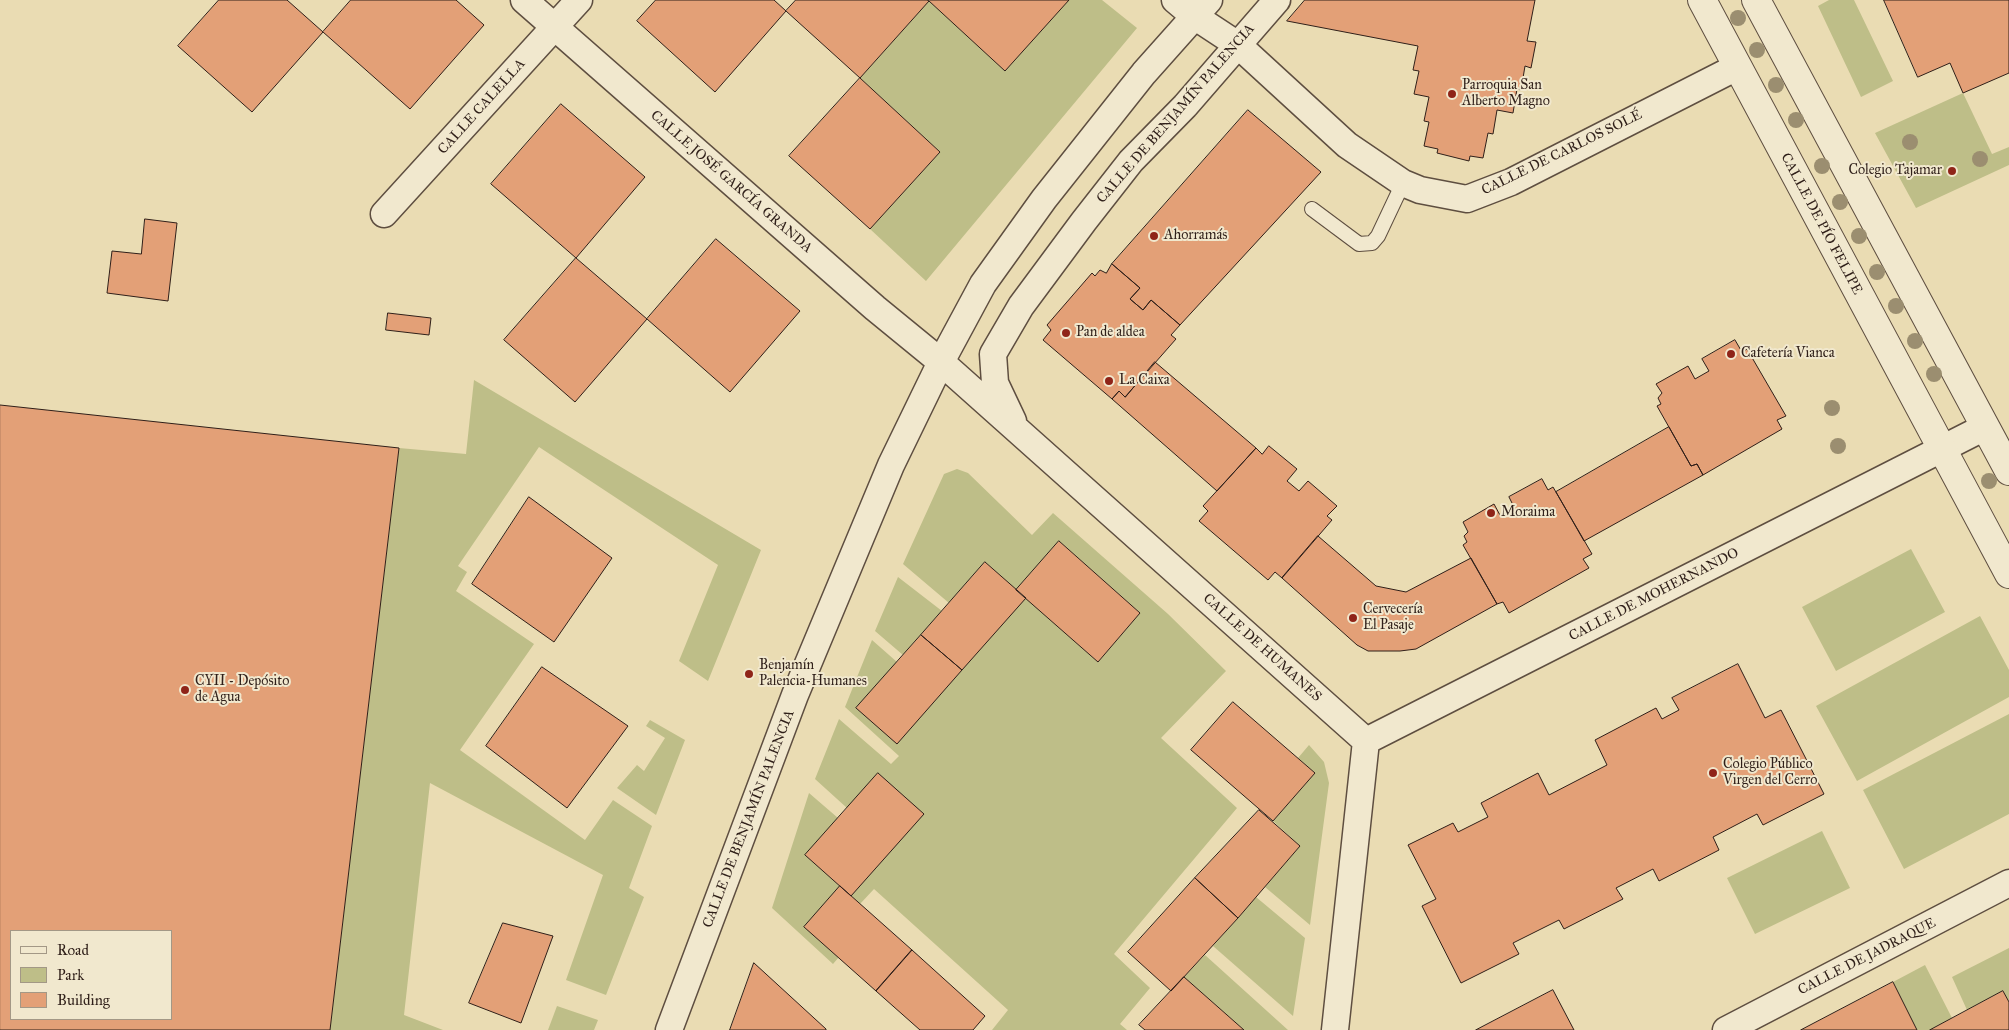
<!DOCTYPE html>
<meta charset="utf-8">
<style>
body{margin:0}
#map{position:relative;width:2009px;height:1030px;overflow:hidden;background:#eadcb3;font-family:"IM FELL Great Primer",serif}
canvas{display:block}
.legend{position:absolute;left:10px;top:930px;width:162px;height:90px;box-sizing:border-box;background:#f1e8ce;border:1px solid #a39886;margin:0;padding:6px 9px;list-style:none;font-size:15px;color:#2f1f19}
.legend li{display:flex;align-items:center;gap:10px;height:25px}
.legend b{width:25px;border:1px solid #a39886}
</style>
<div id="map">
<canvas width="2009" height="1030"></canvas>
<ul class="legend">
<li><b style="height:6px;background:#f1e8ce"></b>Road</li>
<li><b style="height:14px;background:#bebe88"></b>Park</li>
<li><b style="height:14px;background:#e3a077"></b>Building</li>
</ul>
</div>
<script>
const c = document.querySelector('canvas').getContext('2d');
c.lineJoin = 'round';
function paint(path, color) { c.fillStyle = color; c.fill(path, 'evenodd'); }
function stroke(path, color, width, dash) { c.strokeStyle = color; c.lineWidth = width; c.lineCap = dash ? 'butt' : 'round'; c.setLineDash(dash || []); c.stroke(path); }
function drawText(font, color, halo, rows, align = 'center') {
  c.font = font + ' "IM FELL Great Primer",serif'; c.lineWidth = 4; c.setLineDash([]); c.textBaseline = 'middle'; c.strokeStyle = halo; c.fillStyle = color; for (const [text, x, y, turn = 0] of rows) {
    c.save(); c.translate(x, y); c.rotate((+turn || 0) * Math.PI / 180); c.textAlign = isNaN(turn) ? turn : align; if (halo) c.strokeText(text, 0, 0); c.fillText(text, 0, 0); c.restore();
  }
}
paint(new Path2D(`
 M1069,0H1102L1137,28L926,281L870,229L940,152L860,78L929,1L1005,70Z
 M1829,0H1854L1893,81L1861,97L1818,6Z
 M1963,93L1992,154L2009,147V165L1916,208L1875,133Z
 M474,380L761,550L708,681L679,661L718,565L539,447L458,566L467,572L456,591L534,644L460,750L585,840L613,800L652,826L629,888L644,897L606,995L566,980L603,875L430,783L404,1015L443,1030H330L399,448L466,454Z
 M957,469L968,473L1032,535L1053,513L1168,614L1226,671L1161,738L1237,808L1114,954L1150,988L1120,1024L1127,1030H992L1008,1010L874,889L860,904L851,896L847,808L815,779L839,719L891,764L899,756L845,707L872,640L897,662L1026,598L1098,662L1140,613L1059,541L1016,590L985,562L949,603L903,564L944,474Z
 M1911,549L1945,612L1836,671L1802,607Z
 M898,577L942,611L903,655L875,631Z
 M1980,616L2009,670V697L1857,781L1816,706Z
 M2009,714V814L1904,869L1863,790Z
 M650,720L685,740L656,815L617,788L637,765L644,771L665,738L646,726Z
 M1309,745L1324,762L1329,783L1310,925L1265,887L1300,846L1273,821L1315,773L1298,758Z
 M809,793L838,818L806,855L840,886L839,957L833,964L772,908Z
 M1822,831L1850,888L1755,934L1727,878Z
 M1256,897L1305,938L1293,1016L1213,946Z
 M2009,948V1002L2003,991L1967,1010L1952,977Z
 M1205,955L1288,1030H1244L1184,977Z
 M1925,965L1952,1018L1930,1030H1917L1893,982Z
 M557,1006L598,1020L594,1030H548Z`), '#bebe88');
const building = new Path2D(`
 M219,0H287L323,32L252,112L178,46Z
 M351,0H456L484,25L410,109L323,32Z
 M656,0H774L786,11L715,92L637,21Z
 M796,0H927L929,1L860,78L786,11Z
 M930,0H1069L1005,71L929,1Z
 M1305,0H1535L1527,41L1536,42L1531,68L1525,66L1521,90L1517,89L1513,113L1497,110L1493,134L1488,133L1483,158L1470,156L1469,161L1437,153L1438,149L1424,146L1429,122L1424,121L1429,97L1414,94L1419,71L1413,70L1418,46L1287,21Z
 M1884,0H2009V73L1963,93L1950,63L1918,77Z
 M860,78L940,152L870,229L789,156Z
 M561,104L645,177L576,258L491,184Z
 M1248,110L1321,172L1180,325L1151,300L1143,310L1130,299L1140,288L1112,264Z
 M145,219L177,223L168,301L107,293L112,251L141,254Z
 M716,239L800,311L730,392L647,319Z
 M576,258L647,319L575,402L504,340Z
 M1112,264L1140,288L1130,299L1143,310L1151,300L1180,325L1171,335L1176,339L1125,397L1119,391L1112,399L1043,340L1051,330L1047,325L1092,273L1095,276L1100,270L1106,273Z
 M388,313L431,318L429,335L386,330Z
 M1735,340L1742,352L1747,349L1786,416L1777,420L1782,429L1703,475L1697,464L1691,466L1657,406L1661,404L1658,398L1662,393L1656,384L1688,366L1695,379L1709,371L1702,359Z
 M1155,362L1256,448L1217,491L1112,399L1119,391L1125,397Z
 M0,405L399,448L330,1030H0ZM11,931H171V1019H11Z
 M1669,427L1691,466L1697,464L1703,475L1584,541L1556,492Z
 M1269,446L1297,469L1287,481L1299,491L1308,481L1337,506L1327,516L1332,520L1282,578L1275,572L1268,580L1199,521L1208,511L1203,506L1256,448L1262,454Z
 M1542,479L1548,490L1553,487L1592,554L1583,559L1589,568L1509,613L1503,602L1497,604L1463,545L1467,542L1464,536L1468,532L1463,522L1494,504L1501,517L1515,509L1509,497Z
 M529,497L612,558L554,642L472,584Z
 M1318,536L1376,586L1406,592L1471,558L1497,604L1416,649L1400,651H1368L1357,645L1282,578Z
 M1059,541L1140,613L1098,662L1016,590Z
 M985,562L1026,598L962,670L921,635Z
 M921,635L962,670L897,744L856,708Z
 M1738,664L1765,718L1781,710L1824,794L1763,825L1757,814L1713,837L1719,850L1659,881L1653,869L1616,888L1623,899L1564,929L1559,920L1513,943L1519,954L1461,983L1422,906L1436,899L1408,845L1453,823L1458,832L1488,817L1481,803L1538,773L1549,795L1607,765L1595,740L1656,708L1662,719L1679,710L1672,698Z
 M542,667L628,726L567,808L486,746Z
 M1233,702L1315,773L1273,821L1191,750Z
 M878,773L924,814L851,896L805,855Z
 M1259,810L1300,846L1238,918L1195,878Z
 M1195,878L1238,918L1171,991L1128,952Z
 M840,886L912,950L876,991L804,927Z
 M503,923L553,936L521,1023L469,1003Z
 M912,950L985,1016L973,1030H920L876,991Z
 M754,963L826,1029V1030H730Z
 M1184,977L1244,1030H1145L1139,1025Z
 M1893,982L1917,1030H1801Z
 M1553,990L1574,1030H1476Z
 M2003,991L2009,1002V1030H1930Z`);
paint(building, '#e3a077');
stroke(building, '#2f1f19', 1);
const service = new Path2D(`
 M1312,209L1359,244L1372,243L1378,236L1403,183`);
const minor = new Path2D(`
 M524,0L875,308L941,362L1366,741L1335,1030
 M1175,0L1194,16L1238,45L1347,145L1403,183L1420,190L1467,199L1511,182L1737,67
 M384,214L579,0
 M1013,421L995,383L993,354L1021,306L1084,221L1131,161L1185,106L1277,0
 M1366,741L1985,427
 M669,1030L795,695L891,465L941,362L983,284L1044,199L1144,73L1209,0
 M1726,1030L2009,883`);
const tertiary = new Path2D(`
 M1702,0L2009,574
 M1756,0L2009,471`);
stroke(service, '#5e4e40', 16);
stroke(minor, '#5e4e40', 29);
stroke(tertiary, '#5e4e40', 30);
stroke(service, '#f1e8ce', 14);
stroke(minor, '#f1e8ce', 26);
stroke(tertiary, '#f1e8ce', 28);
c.fillStyle = '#9b8e70';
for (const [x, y] of [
 [1738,18],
 [1757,50],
 [1776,85],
 [1796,120],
 [1910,142],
 [1980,159],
 [1822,166],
 [1840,202],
 [1859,236],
 [1877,272],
 [1896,306],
 [1915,341],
 [1934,374],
 [1832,408],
 [1838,446],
 [1989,481]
]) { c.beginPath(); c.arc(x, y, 8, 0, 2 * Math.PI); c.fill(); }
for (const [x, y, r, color] of [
 [1452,94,5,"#8f2418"],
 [1952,171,5,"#8f2418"],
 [1154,236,5,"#8f2418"],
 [1066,333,5,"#8f2418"],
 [1731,354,5,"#8f2418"],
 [1109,381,5,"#8f2418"],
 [1491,513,5,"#8f2418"],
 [1353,618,5,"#8f2418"],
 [749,674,5,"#8f2418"],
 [185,690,5,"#8f2418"],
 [1713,773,5,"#8f2418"]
]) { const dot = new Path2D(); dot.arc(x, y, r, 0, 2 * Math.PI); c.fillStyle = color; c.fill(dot); stroke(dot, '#f1e8ce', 2); }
drawText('14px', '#2f1f19', '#f1e8ce', [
 ["Parroquia San",1462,86],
 ["Alberto Magno",1462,102],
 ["Colegio Tajamar",1942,171,"right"],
 ["Ahorramás",1164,236],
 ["Pan de aldea",1076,333],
 ["Cafetería Vianca",1741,354],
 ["La Caixa",1119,381],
 ["Moraima",1501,513],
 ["Cervecería",1363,610],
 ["El Pasaje",1363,626],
 ["Benjamín",759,666],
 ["Palencia-Humanes",759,682],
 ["CYII - Depósito",195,682],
 ["de Agua",195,698],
 ["Colegio Público",1723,765],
 ["Virgen del Cerro",1723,781]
], 'left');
drawText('14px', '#2f1f19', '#f1e8ce', [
 ["CALLE CALELLA",482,107,-48],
 ["CALLE DE BENJAMÍN PALENCIA",1176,114,-49],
 ["CALLE DE CARLOS SOLÉ",1562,153,-26],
 ["CALLE JOSÉ GARCÍA GRANDA",731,182,41],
 ["CALLE DE PÍO FELIPE",1821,224,62],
 ["CALLE DE MOHERNANDO",1654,595,-27],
 ["CALLE DE HUMANES",1262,648,42],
 ["CALLE DE BENJAMÍN PALENCIA",749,819,-69],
 ["CALLE DE JADRAQUE",1867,957,-27]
]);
</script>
